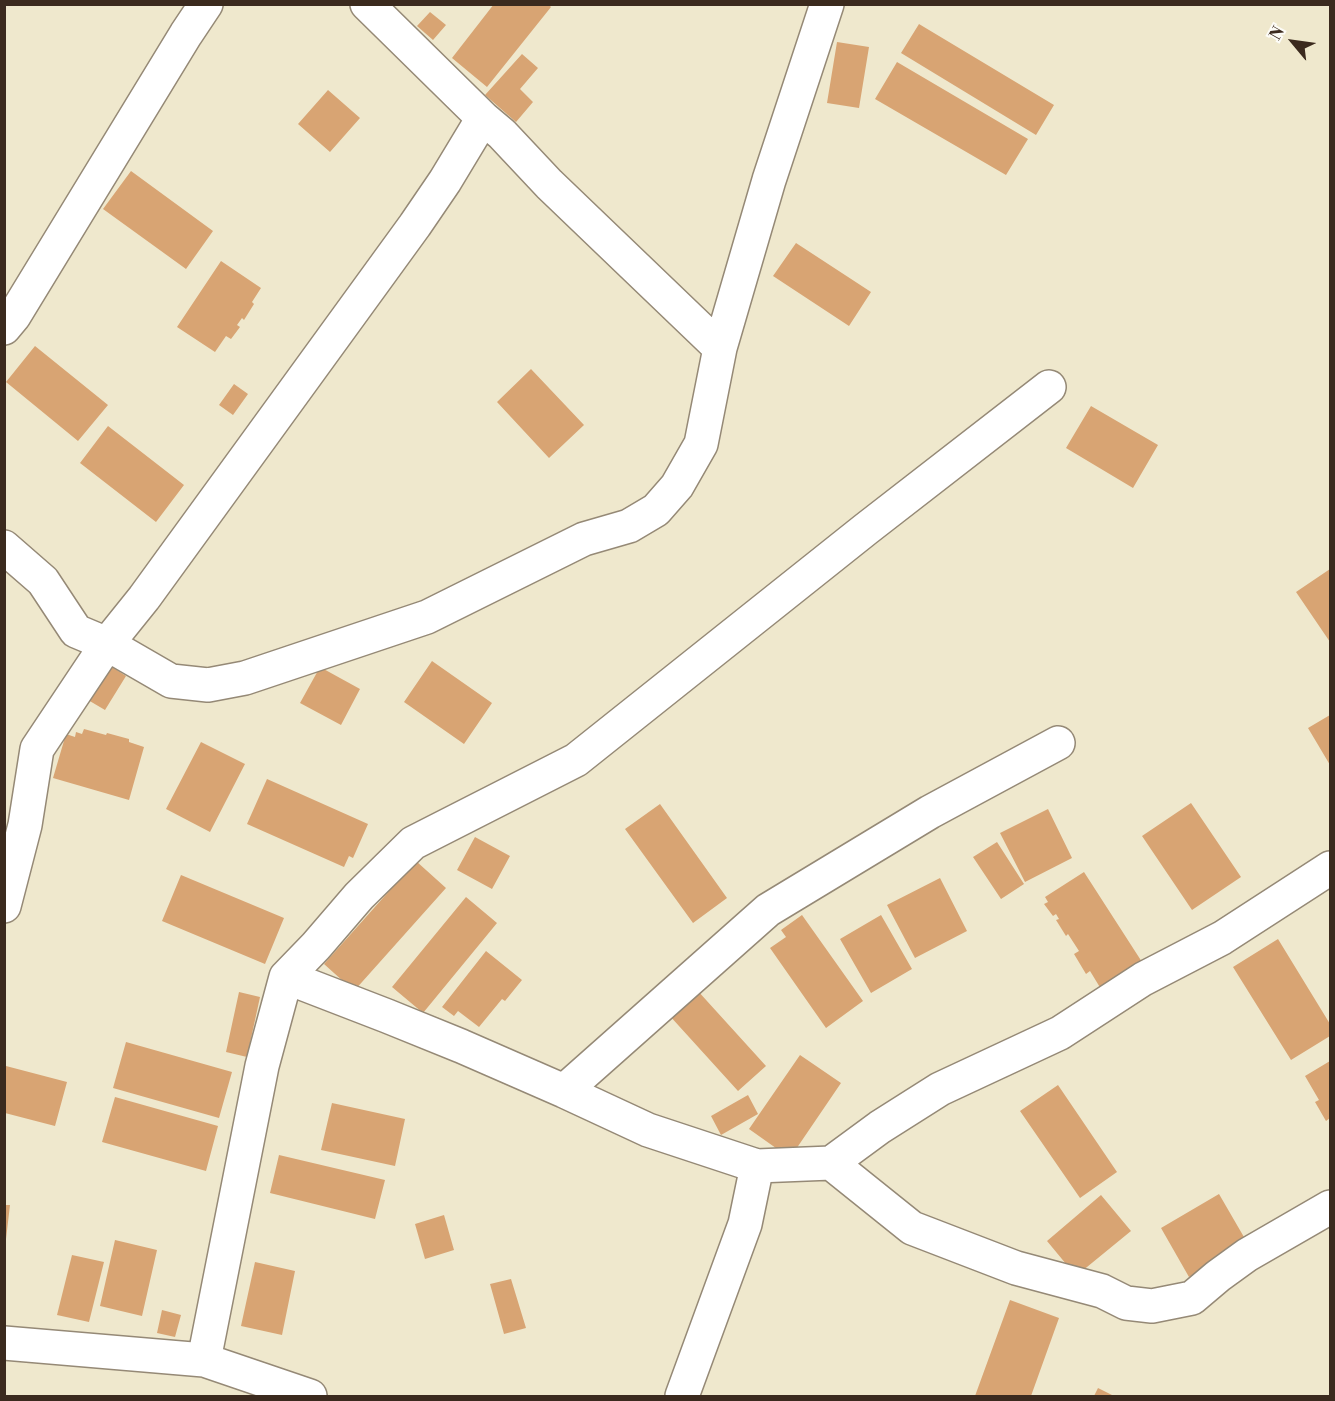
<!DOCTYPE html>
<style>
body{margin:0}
#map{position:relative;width:1335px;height:1401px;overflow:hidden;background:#efe8cd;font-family:"Libre Bodoni",serif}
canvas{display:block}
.frame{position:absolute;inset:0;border:6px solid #3b2a1e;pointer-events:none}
.north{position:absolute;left:1263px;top:12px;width:60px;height:60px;-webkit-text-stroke:4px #fdfcf7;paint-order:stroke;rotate:299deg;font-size:16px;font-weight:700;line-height:24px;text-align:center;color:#3b2a1e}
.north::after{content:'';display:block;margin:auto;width:21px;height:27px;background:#3b2a1e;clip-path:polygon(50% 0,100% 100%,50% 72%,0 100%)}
</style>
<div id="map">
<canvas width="1335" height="1401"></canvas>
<div class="frame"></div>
<div class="north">N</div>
</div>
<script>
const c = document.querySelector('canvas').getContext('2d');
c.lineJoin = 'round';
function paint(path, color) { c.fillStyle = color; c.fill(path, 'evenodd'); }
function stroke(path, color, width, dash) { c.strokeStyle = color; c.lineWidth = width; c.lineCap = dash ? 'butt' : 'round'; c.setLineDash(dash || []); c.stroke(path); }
paint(new Path2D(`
 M494,4H548L551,7L487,87L452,58Z
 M430,12L446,25L433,40L417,26Z
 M919,24L1054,105L1036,135L901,53Z
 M837,42L869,47L859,108L827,103Z
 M522,54L538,68L520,89L533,102L516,122L485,95Z
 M897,62L1028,139L1006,175L875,99Z
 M328,90L360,118L330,152L298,124Z
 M131,171L213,231L186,269L103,209Z
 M796,243L871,292L849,326L773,276Z
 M221,261L261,288L252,302L254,304L244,320L242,318L237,325L240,327L231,339L226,336L215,352L177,327Z
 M35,346L108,405L78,441L6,382Z
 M531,369L584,425L549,458L497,402Z
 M234,384L248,394L233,415L219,405Z
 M1091,406L1158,445L1133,488L1066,448Z
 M108,426L184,485L156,522L80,463Z
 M1330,569V642L1296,592Z
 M432,661L492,703L464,744L404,702Z
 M109,665L126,676L105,710L88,700Z
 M320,667L360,689L341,725L300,703Z
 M1330,715V765L1308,728Z
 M84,729L106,735L107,733L129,739V742L144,747L129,800L53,778L66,734L75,737L76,732L82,734Z
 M201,742L245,764L210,832L166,809Z
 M267,779L368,824L353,858L349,856L344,867L247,824Z
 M1191,803L1241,877L1192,910L1142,836Z
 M660,804L727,898L693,923L625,829Z
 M1048,809L1072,858L1025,882L1000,833Z
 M475,837L510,856L492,889L457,870Z
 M997,842L1024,884L1001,899L973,857Z
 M416,861L446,888L354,991L324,964Z
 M1084,872L1142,962L1101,989L1090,971L1086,974L1074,954L1079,951L1068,934L1066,936L1056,920L1059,919L1056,914L1053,916L1044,904L1048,902L1045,897Z
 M181,875L284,918L265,964L162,921Z
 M940,878L967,931L915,958L887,905Z
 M466,897L497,923L423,1013L392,987Z
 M802,915L863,1001L826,1028L770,948L786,937L781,930Z
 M881,915L912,969L871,993L840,939Z
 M1278,939L1330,1024V1036L1291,1060L1233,967Z
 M486,951L522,980L505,1001L502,999L479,1027L458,1011L454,1016L442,1007Z
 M697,990L766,1066L738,1091L669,1015Z
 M239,992L260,997L247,1057L226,1052Z
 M126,1042L232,1072L219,1118L113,1088Z
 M800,1055L841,1083L790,1158L749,1129Z
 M1330,1061V1118L1326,1121L1315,1102L1319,1100L1305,1076Z
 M6,1066L67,1082L55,1126L5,1113V1071Z
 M1058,1085L1117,1172L1080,1198L1020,1111Z
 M748,1095L758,1114L721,1135L711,1116Z
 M115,1097L218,1126L206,1171L102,1142Z
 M332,1103L405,1119L395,1166L321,1150Z
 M279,1155L385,1180L375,1219L270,1193Z
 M1219,1194L1248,1244L1189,1277L1161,1228Z
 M1101,1195L1131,1231L1076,1276L1047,1241Z
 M4,1205H10L6,1239H4Z
 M444,1215L454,1250L425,1259L415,1224Z
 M115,1240L157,1250L142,1316L100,1306Z
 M72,1255L104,1262L89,1322L57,1315Z
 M255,1262L295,1271L282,1335L241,1326Z
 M511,1279L526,1328L504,1334L490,1284Z
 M1010,1300L1059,1318L1031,1396H975Z
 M162,1310L181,1315L175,1337L157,1333Z
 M1098,1388L1114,1396H1094Z`), '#d8a473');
const minor = new Path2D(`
 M367,4L483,118
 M4,328L14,316L186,34L206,4
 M4,547L43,581L76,631L107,644L171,681L208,685L245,678L427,617L584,539L629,526L656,510L677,486L701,444L720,348
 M4,906L25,825L37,749L107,644L144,598L415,225L445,181L483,118L502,134L549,184L720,348L769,180L827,4
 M286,977L387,1016L461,1046L564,1091L648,1130L757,1166L831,1163L912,1228L1016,1268L1102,1291L1126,1303L1152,1306L1192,1298L1218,1276L1247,1255L1330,1207
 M564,1091L768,910L930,812L1058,743
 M831,1163L880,1127L940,1089L1060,1033L1143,979L1222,938L1330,868
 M4,1343L204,1360L310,1396
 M204,1360L262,1066L286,977L316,946L359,896L413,843L576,760L866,529L1049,387
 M682,1396L745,1224L757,1166`);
stroke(minor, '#958976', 36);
stroke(minor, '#fff', 33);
</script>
